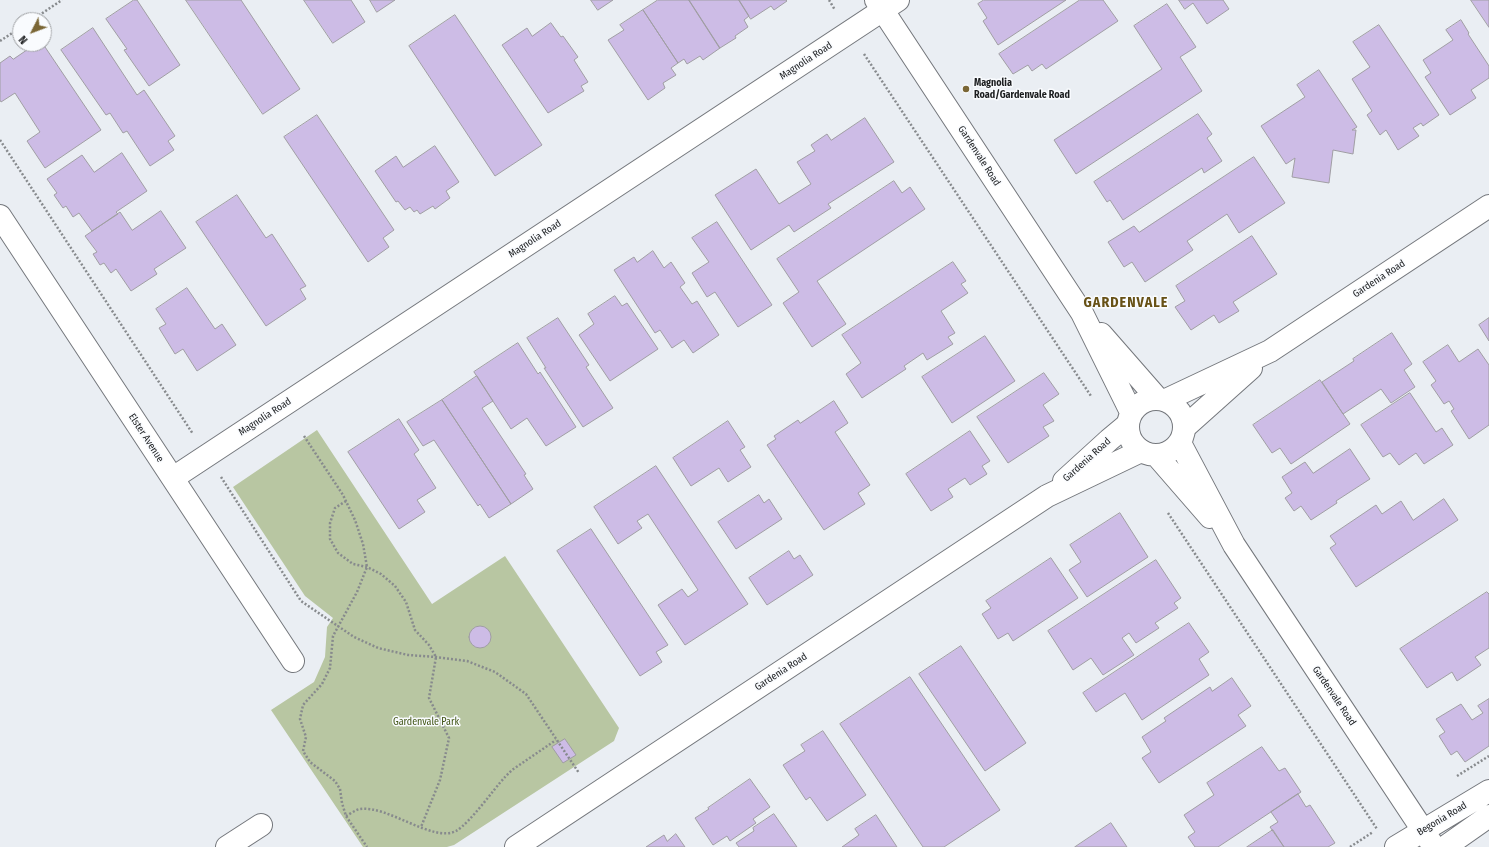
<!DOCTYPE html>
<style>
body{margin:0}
#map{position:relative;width:1489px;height:847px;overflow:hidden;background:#eaeef3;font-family:"Fira Sans Condensed",sans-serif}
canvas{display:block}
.north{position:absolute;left:12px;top:12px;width:40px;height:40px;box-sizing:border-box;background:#f9fbfe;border:1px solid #a0a2a5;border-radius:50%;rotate:228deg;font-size:11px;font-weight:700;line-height:16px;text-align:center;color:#1b1d1f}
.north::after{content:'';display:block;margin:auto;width:14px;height:18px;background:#7a6635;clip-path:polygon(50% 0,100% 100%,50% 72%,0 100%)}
</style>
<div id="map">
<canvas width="1489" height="847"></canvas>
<div class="north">N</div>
</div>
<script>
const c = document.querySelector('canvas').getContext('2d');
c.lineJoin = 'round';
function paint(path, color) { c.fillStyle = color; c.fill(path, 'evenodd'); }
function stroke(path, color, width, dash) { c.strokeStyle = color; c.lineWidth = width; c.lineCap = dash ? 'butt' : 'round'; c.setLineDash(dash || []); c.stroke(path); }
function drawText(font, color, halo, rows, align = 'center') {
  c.font = font + ' "Fira Sans Condensed",sans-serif'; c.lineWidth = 3; c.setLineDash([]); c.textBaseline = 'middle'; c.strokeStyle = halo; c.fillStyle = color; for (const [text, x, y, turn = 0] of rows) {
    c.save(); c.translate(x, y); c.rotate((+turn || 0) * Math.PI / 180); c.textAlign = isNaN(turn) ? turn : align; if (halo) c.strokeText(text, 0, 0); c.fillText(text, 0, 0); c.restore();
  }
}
paint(new Path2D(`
 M317,430L432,604L505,556L619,728L614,741L454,845L447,847H363L271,710L314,682L325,657L327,627L333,618L305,596L233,487Z`), '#b8c6a2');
const building = new Path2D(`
 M134,0H137L180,65L149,86L124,50L127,49L106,19Z
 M186,0H241L300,89L263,114Z
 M304,0H351L365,22L333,43Z
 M370,0H395L377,12Z
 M591,0H613L598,10Z
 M658,0H689L720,48L703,60L700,56L687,64L684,59L678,63L643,10Z
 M689,0H739L749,16L744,20L748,27L735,36L736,38L720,48Z
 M739,0H786L787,1L774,10L771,6L751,19Z
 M984,0H1066L998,45L983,21L987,18L978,4Z
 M1080,0H1103L1118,21L1046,69L1042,64L1032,71L1028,65L1013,74L999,54Z
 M1179,0H1223L1229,9L1207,24L1193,3L1185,9Z
 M1471,0H1489V27Z
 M1167,4L1196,47L1180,57L1202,91L1076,174L1054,140L1162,69L1134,26Z
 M643,10L678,63L671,68L676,75L663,83L665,88L648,100L608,40L624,30L620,25Z
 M455,15L542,145L495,176L409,46Z
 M1461,20L1469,33L1468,34L1489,66V78L1471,90L1476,98L1450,115L1425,77L1431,73L1423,60L1453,40L1446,30Z
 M551,23L561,37L563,36L578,57L574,60L588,82L581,86L584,91L548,113L502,45L527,28L532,36Z
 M1379,25L1439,115L1423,126L1421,123L1413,128L1419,136L1398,150L1386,130L1380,135L1367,115L1372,111L1352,79L1370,67L1353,42Z
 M93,28L137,95L144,90L175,136L168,141L174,150L150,166L127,131L123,133L110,113L106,115L61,50Z
 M36,44H43L101,130L45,168L27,141L40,132L15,93L1,102L0,100V63L10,56L13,59Z
 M1319,70L1357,127L1352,130H1356L1353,154L1333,150L1329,183L1292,177L1295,158L1286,164L1261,126L1305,97L1297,85Z
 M1198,114L1212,134L1207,138L1222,161L1204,173L1202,168L1123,220L1110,200L1107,202L1094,182Z
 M317,115L394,230L383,238L389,247L368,262L284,137Z
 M865,118L894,162L828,204L831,208L794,232L789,225L751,250L715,195L756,169L779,204L811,184L797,162L815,151L811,145L827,134L831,140Z
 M435,146L459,182L446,191L450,198L435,209L433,206L420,214L417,210L414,212L410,207L405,210L398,201L396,202L375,171L396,156L403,167Z
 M122,153L147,191L116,212L118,214L92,231L79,213L73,217L66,206L63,208L54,195L57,193L47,179L82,155L94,172Z
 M1254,157L1285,203L1239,233L1227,214L1187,241L1193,250L1145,282L1132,262L1124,267L1108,242L1134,226L1139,232Z
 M894,181L902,193L910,187L925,209L817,281L846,324L812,347L783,303L799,292L777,259Z
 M237,195L266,238L272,234L306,286L300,289L306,299L266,326L196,222Z
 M161,211L186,248L154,269L157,274L131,291L116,269L111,273L104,263L100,265L93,254L97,252L85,236L120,212L132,230Z
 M717,222L772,305L738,327L715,292L707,297L692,273L709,262L692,238Z
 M1252,236L1277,274L1233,302L1239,311L1219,323L1214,315L1191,330L1175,307L1185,301L1176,286Z
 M653,251L664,268L671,262L685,283L680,287L692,304L697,301L719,335L693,353L684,340L672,348L660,330L655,333L614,270L634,257L637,262Z
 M953,262L966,281L961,284L968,293L941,311L955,333L948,337L953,344L927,360L923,353L904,366L906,369L862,398L846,374L861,363L842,335Z
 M187,288L215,329L222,324L236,345L197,371L183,349L175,354L159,328L166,324L156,309Z
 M615,296L622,306L627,303L658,349L610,381L579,335L594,324L588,314Z
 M558,318L589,365L586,367L613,408L583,427L544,368H546L527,338Z
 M1489,318V341L1479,325Z
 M1392,333L1412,364L1404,370L1415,387L1391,403L1381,389L1343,414L1322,382L1354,361L1353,359Z
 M985,336L1015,381L952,423L922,377Z
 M518,343L538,374L540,372L576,427L546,446L527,418L511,429L474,372Z
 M1448,345L1459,362L1478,349L1489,365V425L1469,439L1451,411L1454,409L1449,401L1444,404L1431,385L1436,381L1423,362Z
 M1044,373L1059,394L1043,405L1054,421L1043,427L1049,436L1008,463L977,417Z
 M477,376L493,401L482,408L526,474L524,475L533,489L511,504L442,400Z
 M1320,380L1350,424L1291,464L1280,448L1272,453L1253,425Z
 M1410,393L1436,432L1442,428L1453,445L1424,464L1416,453L1399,465L1390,453L1383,457L1361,425Z
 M442,400L511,504L489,518L480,504L478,506L434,440L423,446L407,422Z
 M834,401L848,423L835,432L870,485L858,493L865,504L824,530L767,445L776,439L774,436L798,420L800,423Z
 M399,419L419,450L414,454L436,488L417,500L425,512L399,529L348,452Z
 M728,421L745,447L740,450L751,467L728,482L719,468L691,486L673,458Z
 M970,431L990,461L982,466L987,474L970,485L965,478L948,489L953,497L931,511L906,474Z
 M1350,449L1370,479L1336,501L1337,503L1311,520L1301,506L1294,511L1285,498L1292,493L1282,477L1305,462L1313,473Z
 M656,466L748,604L685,645L658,605L682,589L688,597L698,590L648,514L637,521L642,528L618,544L594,507Z
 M759,495L764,503L769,499L782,519L736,549L718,522Z
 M1444,499L1458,520L1356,587L1330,548L1336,544L1330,536L1376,505L1382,514L1401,501L1413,520Z
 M1120,513L1148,557L1087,597L1069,570L1081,562L1070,545Z
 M591,529L668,645L656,652L662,662L640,676L557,551Z
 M789,551L794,559L800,555L813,575L767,605L749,578Z
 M1051,558L1078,598L1013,641L1008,633L998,639L982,614L991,608L986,601Z
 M1156,560L1181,598L1174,603L1178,608L1155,623L1159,628L1136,643L1129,633L1122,638L1134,655L1103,675L1091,658L1073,670L1048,631Z
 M1487,592L1489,594V648L1475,657L1481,665L1457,681L1452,672L1427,688L1400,649Z
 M1189,623L1209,652L1199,659L1209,675L1142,720L1125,693L1096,712L1083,693Z
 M469 637a11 11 0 1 1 22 0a11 11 0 1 1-22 0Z
 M961,646L1026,743L985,771L919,674Z
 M910,677L1000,810L944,847H923L840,724Z
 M1232,678L1251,706L1238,715L1246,726L1159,783L1142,758L1151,752L1142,737L1166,721L1164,718L1210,687L1212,691Z
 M1489,699V746L1465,762L1457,751L1451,755L1439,736L1445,732L1436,719L1461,704L1472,720L1483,713L1478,706Z
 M823,731L866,795L827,821L810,797L806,800L783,765L805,751L801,745Z
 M565,739L576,755L563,763L552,747Z
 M1262,747L1279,771L1285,768L1301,792L1218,847H1195L1188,837L1195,832L1184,815L1214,795L1207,783Z
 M750,779L770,807L753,819L756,823L730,841L727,836L713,845L695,818L709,809L708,808Z
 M1298,794L1306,807L1310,805L1335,843L1328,847H1284L1270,827L1278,822L1271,812Z
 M774,814L797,847H739L736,843L754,831L753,828Z
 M876,815L897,847H842L859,835L855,829Z
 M1111,823L1127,847H1075Z
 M1273,830L1284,847H1247Z
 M676,834L685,847H646L664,835L667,841Z`);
paint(building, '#cdbce6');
stroke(building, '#a09ea3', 1);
const street = new Path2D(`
 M0,216L293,661
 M1166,400L1270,351L1489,206
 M1185,427L1251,368
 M173,478L898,0
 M1064,481L1109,440L1127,425
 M227,847L261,825
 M516,847L1047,496L1141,451
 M1396,847L1489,791
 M1445,847L1489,816`);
const secondary = new Path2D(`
 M876,0L1082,313L1131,412
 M1101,334L1157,398
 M1128 427a28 28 0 1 1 56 0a28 28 0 1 1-56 0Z
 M1180,443L1234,545L1434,847
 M1157,456L1210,517`);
stroke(street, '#74777c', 24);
stroke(secondary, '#74777c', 24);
stroke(new Path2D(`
 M829,0L835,10
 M32,20L62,0
 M0,41L20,28
 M864,54L1091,396
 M0,140L193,434
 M304,436L343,495L355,520L363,544L367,567L357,592L333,636L330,668L322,684L303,705L300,719L306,737L303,751L310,762L335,781L340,789L342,803L346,816L367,847
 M221,477L301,601L354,637L378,648L408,655L436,657L467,661L495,672L526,694L579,773
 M346,501L335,508L330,523V539L338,553L353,564L367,567L381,574L395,586L406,602L415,630L429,645L436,657L429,698L449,738L440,780L421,827
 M1168,513L1377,829
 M1457,776L1489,756
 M346,816C350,814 355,810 360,809C388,805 433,843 456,831C470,823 493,790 505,777L512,770L556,740
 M1350,847L1373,832`), '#878a8d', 2.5, [2, 2]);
stroke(street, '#fff', 22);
stroke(secondary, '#fff', 22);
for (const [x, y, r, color] of [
 [966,89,4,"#7a6635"]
]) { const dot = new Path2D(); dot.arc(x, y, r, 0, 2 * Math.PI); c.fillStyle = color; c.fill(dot); stroke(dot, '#f9fbfe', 1.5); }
drawText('10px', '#1b1d1f', '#f9fbfe', [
 ["Magnolia Road",806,61,-33],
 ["Gardenvale Road",979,156,57],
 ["Magnolia Road",535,239,-33],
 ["Gardenia Road",1379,279,-33],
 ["Magnolia Road",265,417,-33],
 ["Elster Avenue",146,438,57],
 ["Gardenia Road",1087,460,-42],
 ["Gardenia Road",781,672,-33],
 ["Gardenvale Road",1334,696,56],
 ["Begonia Road",1442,819,-31]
]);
drawText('bold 10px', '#1b1d1f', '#f9fbfe', [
 ["Magnolia",974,83],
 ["Road/Gardenvale Road",974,95]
], 'left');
drawText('10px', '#405414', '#f9fbfe', [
 ["Gardenvale Park",426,722]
]);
c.letterSpacing = '1px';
drawText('bold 14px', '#675116', '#f9fbfe', [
 ["GARDENVALE",1126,303]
]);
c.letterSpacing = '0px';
</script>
